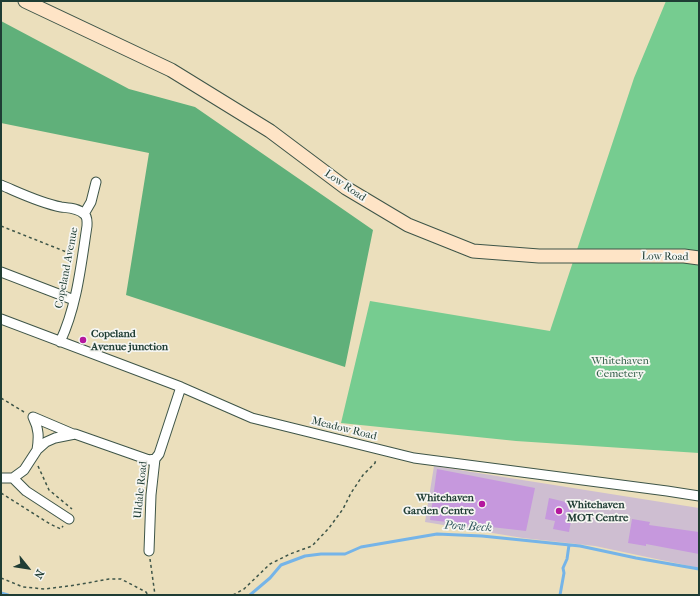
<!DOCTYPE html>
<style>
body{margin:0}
#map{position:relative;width:700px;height:596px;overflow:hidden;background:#ebdfbc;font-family:"IM FELL French Canon",serif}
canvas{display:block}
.frame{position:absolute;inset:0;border:2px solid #1f3d34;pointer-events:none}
.north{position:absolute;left:8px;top:548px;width:40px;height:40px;-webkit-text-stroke:3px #f6f6f2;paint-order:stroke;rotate:120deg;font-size:11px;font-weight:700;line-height:16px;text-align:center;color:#1f3d34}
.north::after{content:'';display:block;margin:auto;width:14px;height:18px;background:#1f3d34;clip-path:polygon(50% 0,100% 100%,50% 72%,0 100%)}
</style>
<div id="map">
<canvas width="700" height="596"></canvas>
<div class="frame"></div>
<div class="north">N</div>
</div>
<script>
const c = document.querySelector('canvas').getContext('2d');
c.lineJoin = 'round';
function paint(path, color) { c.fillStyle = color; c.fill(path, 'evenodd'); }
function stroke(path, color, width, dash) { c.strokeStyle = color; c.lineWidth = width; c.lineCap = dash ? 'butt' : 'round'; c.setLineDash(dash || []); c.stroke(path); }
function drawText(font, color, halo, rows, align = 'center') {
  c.font = font + ' "IM FELL French Canon",serif'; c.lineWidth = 3.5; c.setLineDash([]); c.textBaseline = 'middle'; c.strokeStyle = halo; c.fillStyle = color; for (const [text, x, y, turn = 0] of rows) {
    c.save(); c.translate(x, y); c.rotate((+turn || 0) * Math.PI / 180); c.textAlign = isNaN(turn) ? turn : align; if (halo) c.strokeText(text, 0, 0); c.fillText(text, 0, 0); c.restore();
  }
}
paint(new Path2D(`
 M434,466L699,508V568L595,546L523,538L425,522Z`), '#cebed1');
paint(new Path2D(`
 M666,1H699V453L516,441L341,423L370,301L550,331L634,78Z`), '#76cc90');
paint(new Path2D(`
 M1,21L129,89L195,107L373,230L345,367L126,295L149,153L1,123Z`), '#60b07a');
stroke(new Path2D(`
 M1,593L8,595
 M250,595L270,578L281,565L305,556L321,554H345L361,547L437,534L482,536L580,546L636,558L699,569
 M560,595L564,573L563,568L567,559L569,545`), '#75b4e8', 3);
paint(new Path2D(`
 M437,469L535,488L526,531L430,520Z
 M549,498L574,504L569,532L553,529L555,521L545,519Z
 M632,519L650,522L649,525L699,532V554L646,544V546L628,543Z`), '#c698dd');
const minor = new Path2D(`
 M1,185C20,193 40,203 61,207C69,208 78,208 84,214C88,217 87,222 87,226C81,265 77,306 60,342
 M84,214L91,202L96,182
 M1,272L74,300
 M1,319L181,387L252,418L414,458L667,491L699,496
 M37,450C39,437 39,429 33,417L73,434
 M1,478H13L24,470L37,450L46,442L55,438L75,434L149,460L155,459
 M13,478L26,491L69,519
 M149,551L151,495L155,459L159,454L181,387`);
const secondary = new Path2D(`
 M25,1L171,70L270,131L346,188L408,225L473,251L539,256H684L699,258`);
stroke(minor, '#3e5548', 11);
stroke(secondary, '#3e5548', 15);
stroke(new Path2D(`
 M1,226L74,255
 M1,398L24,412
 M38,466L49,490L72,509
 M1,493L50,524L61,529L63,526
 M150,559L155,595
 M1,578L23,587L45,589L76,585L109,579H121L146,592L148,595
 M233,595L244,589L270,564L290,554L312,546L329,528L343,509L351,493L363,475L375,463L376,459`), '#3e5548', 1.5, [3, 3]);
stroke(minor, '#fff', 9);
stroke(secondary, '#fee4c6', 13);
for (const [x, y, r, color] of [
 [83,340,4,"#b5179e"],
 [482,504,4,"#b5179e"],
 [559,511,4,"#b5179e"]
]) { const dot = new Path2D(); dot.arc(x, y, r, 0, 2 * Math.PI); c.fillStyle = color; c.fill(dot); stroke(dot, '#f6f6f2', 1.5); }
drawText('11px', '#1f3d34', '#f6f6f2', [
 ["Low Road",345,186,34],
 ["Low Road",665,257,1],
 ["Copeland Avenue",67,268,-79],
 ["Meadow Road",344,429,14],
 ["Uldale Road",141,490,-84]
]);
drawText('bold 11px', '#1f3d34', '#f6f6f2', [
 ["Copeland",91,334],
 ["Avenue junction",91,347],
 ["Whitehaven",474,498,"right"],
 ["Garden Centre",474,511,"right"],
 ["Whitehaven",567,505],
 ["MOT Centre",567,518]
], 'left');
drawText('11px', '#35614b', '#f6f6f2', [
 ["Whitehaven",620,361],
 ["Cemetery",620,374]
]);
drawText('italic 12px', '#345b61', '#f6f6f2', [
 ["Pow Beck",468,527,3]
]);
</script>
